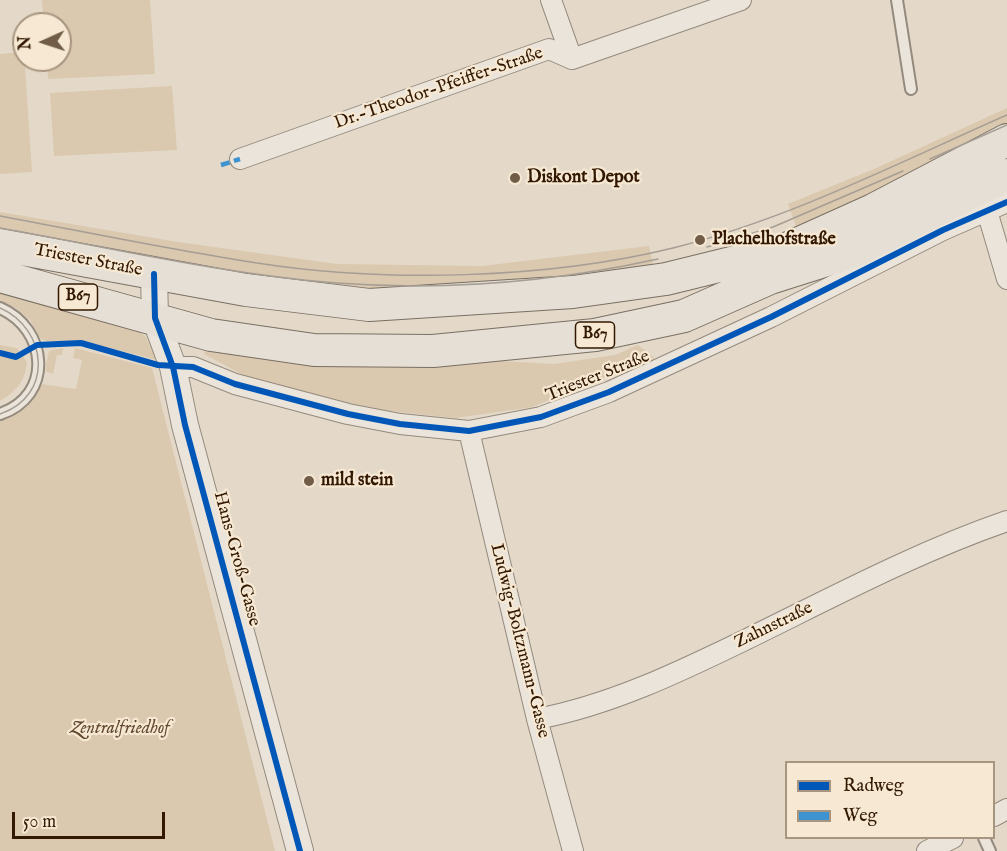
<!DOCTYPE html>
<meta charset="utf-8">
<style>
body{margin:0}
#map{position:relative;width:1007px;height:851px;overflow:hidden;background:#e4d9c8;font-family:"IM FELL English",serif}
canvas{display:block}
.legend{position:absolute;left:785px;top:761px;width:210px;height:78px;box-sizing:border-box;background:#f6e8d3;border:2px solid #a8957f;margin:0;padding:8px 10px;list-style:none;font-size:18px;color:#321801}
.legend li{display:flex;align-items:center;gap:12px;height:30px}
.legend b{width:30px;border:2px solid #a8957f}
.north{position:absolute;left:12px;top:12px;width:60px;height:60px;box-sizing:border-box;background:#f6e8d3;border:2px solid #a8957f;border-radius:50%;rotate:267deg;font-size:16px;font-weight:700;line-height:24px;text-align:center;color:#321801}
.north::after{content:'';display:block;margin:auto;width:21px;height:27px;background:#705c47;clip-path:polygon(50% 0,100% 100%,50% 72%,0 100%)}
.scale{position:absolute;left:12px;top:812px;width:153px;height:27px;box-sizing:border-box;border:3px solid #321801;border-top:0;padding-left:8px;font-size:18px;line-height:21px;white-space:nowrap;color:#321801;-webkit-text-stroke:4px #f6e8d3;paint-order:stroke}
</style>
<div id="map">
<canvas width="1007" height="851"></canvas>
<ul class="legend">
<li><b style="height:8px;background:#0057b8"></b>Radweg</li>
<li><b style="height:8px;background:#3d93d0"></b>Weg</li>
</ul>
<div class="north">N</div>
<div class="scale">50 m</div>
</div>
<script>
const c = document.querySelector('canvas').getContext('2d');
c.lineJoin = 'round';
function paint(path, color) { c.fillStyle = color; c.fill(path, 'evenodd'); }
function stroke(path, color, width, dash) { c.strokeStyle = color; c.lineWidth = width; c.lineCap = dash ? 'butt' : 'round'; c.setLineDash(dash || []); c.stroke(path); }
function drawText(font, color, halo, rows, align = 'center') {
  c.font = font + ' "IM FELL English",serif'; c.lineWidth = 4.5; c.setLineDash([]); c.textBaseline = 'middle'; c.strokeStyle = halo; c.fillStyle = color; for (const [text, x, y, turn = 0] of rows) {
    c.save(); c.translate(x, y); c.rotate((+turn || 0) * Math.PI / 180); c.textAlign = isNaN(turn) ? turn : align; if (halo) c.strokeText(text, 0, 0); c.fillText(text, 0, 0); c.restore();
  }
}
paint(new Path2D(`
 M42,0H150L155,74L48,79L47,60H60V24H44Z
 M24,52L32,172L0,174V54Z
 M172,86L177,150L54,156L50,93Z
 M1007,108V133L796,227L788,204L874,169Z
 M0,212L178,242L337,264L482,266L649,246L654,268L417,293L262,282L0,234Z
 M0,287L135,328L146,337L157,360L87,342L46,341L40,338L30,320L14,307L0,301Z
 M0,345L17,348L27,362C25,382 16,391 0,401Z
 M206,345L554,364L615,355L638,345L654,358L532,407L456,418L361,408L260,384L204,354Z
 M63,348L62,355H57L53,374L45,371L49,351Z
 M75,348L152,368L275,851H0V421L27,406L41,384L76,389L82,360L73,358Z`), '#dac8af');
const service = new Path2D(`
 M897,0L911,89
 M0,308C48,329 54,396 0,414
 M984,838L990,851`);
const minor = new Path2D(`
 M551,0L572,59
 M240,159L549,49L572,59L741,0
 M987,211L1007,279
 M173,367H193L235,384L348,414L400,424L469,431L541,417L609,392L771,317L943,230L1007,202
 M469,431L537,719L573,851
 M537,719C611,705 679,672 745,640C831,598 917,552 1007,521
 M994,816L1007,809
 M927,851L953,838`);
const tertiary = new Path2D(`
 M154,274L155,318L173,367L185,425L300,851`);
const primary = new Path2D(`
 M0,245L246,290L369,305L573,292L666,279L784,250L873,210L1007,140
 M0,276L211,335L314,350L433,351L595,335L684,316L770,278L855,251L1007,175`);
stroke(service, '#948a7d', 14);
stroke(minor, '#948a7d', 22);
stroke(tertiary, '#948a7d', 28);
stroke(primary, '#796f63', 34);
stroke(service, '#eae4db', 10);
stroke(minor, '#eae4db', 20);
stroke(tertiary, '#eae4db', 26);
stroke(primary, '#e6dfd5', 32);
stroke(new Path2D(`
 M930,159L1007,125
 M0,216C86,232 171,250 257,263C385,283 547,279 673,248C789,219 898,163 1007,115
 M0,228C112,248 223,274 337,283C444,291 553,282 658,259
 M707,247L773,227L903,171
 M0,308C48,329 54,396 0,414`), '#a69e95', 1.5);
stroke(new Path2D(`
 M221,165L240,159`), '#3d93d0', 4.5, [9, 4.5]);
stroke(new Path2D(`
 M154,274L155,318L173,367L185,425L300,851
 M0,353L16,357L37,345L81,343L158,365L193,367L235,384L348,414L400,424L469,431L541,417L609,392L771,317L943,230L1007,202`), '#0057b8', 6);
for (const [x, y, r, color] of [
 [515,178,6,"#705c47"],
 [700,240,6,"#705c47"],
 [309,481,6,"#705c47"]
]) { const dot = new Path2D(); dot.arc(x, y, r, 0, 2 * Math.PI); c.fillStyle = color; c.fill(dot); stroke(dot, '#f6e8d3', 2); }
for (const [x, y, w] of [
 [78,297,39],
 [595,335,39]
]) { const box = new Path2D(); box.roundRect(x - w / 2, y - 13, w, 26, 4.5); c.fillStyle = '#f6e8d3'; c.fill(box); stroke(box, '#321801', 1.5); }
drawText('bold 16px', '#321801', null, [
 ["B67",78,297],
 ["B67",595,335]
]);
drawText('18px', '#321801', '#f6e8d3', [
 ["Dr.-Theodor-Pfeiffer-Straße",439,89,-19],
 ["Triester Straße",88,261,11],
 ["Triester Straße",598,377,-22],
 ["Hans-Groß-Gasse",236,559,75],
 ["Zahnstraße",774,626,-26],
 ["Ludwig-Boltzmann-Gasse",519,641,76]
]);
drawText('bold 18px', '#321801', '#f6e8d3', [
 ["Diskont Depot",527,178],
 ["Plachelhofstraße",712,240],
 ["mild stein",321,481]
], 'left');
drawText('italic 18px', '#62492f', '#f6e8d3', [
 ["Zentralfriedhof",120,729]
]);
</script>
